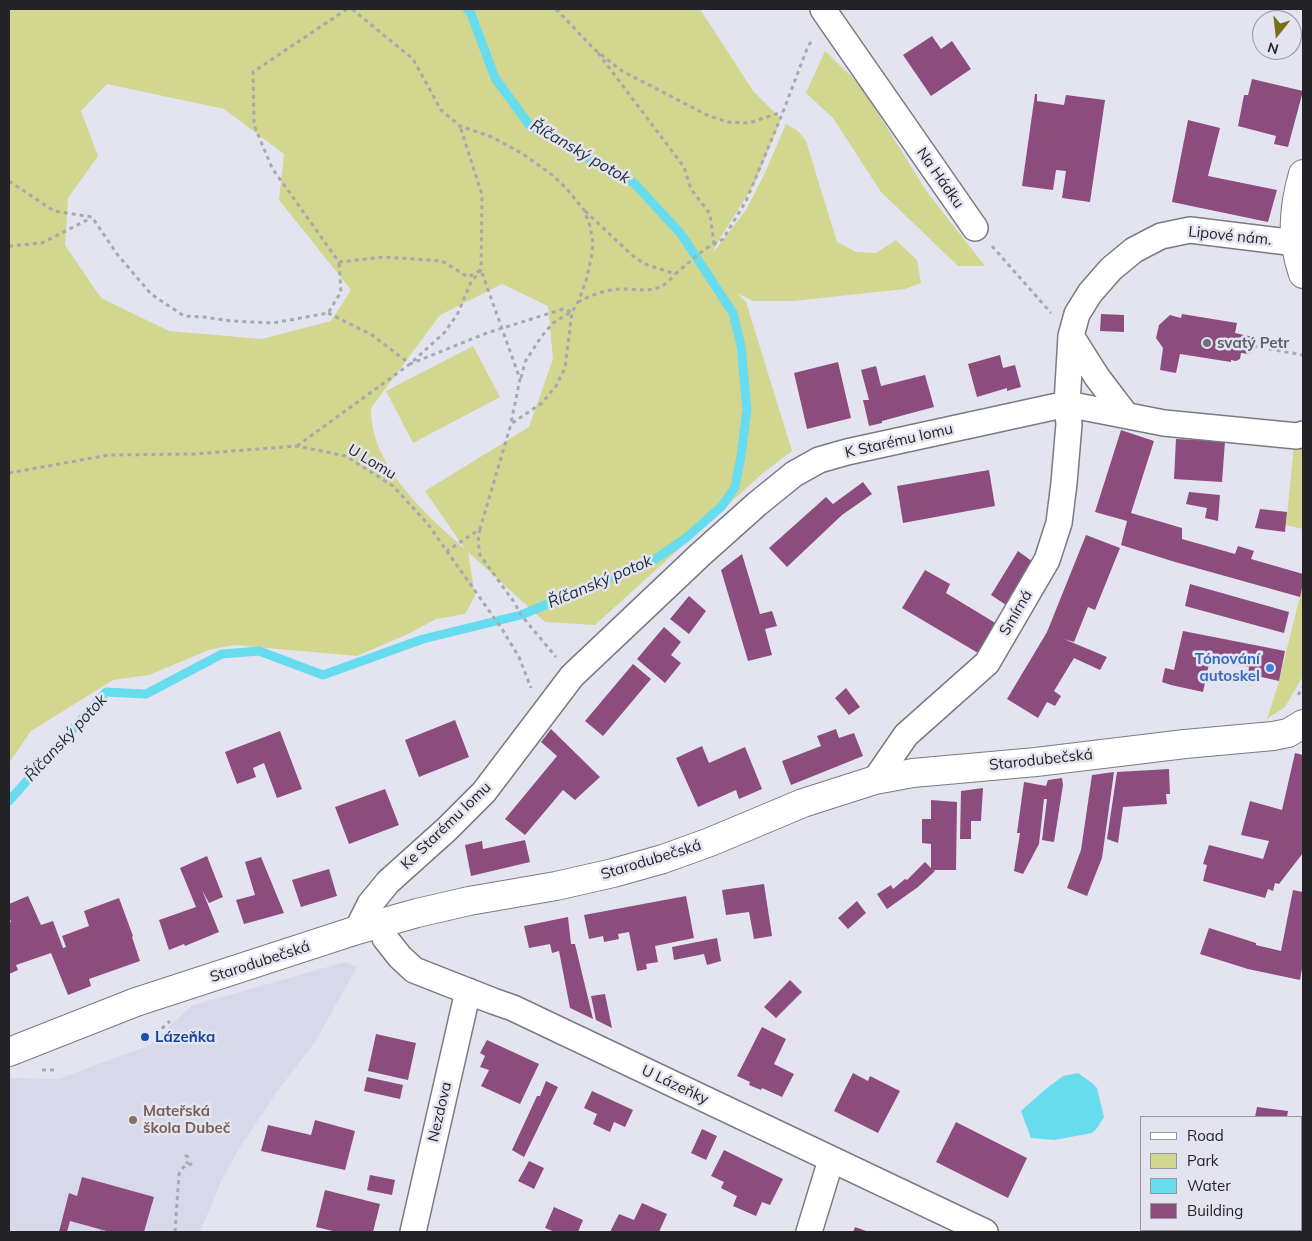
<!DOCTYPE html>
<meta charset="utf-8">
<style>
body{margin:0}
#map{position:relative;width:1312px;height:1241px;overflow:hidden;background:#e4e4f0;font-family:Mulish,sans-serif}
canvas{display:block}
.frame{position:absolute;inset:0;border:10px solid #232327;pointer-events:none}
.legend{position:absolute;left:1140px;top:1116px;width:162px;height:115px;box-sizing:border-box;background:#e4e4f0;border:1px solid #9797a0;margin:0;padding:6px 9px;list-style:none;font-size:15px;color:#232327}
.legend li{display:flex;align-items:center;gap:10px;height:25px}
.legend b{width:25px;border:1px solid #9797a0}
.north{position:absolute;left:1252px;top:10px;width:50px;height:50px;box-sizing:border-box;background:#e4e4f0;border:1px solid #9797a0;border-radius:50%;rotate:196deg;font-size:14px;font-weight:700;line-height:20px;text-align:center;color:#232327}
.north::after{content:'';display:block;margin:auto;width:18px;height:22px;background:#777113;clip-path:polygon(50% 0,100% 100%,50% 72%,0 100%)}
</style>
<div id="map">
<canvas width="1312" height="1241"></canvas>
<div class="frame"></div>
<ul class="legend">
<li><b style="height:6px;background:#fff"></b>Road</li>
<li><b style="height:14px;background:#d2d68e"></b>Park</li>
<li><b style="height:14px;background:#68dcef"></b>Water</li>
<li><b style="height:14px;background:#8c4d7e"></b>Building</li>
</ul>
<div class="north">N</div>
</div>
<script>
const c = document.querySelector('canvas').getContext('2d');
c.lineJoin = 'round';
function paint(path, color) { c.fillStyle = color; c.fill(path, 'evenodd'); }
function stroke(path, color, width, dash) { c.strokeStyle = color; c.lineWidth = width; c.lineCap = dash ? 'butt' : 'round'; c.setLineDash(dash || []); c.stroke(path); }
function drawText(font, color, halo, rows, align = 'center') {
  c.font = font + ' Mulish,sans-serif'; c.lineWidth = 5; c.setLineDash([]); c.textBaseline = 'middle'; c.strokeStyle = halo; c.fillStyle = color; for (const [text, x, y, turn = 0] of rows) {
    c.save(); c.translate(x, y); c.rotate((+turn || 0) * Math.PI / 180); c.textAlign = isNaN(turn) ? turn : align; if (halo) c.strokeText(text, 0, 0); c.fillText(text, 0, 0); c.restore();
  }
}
paint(new Path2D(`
 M345,962L357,967L315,1042L276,1093L240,1147L222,1179L200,1232H9V1078L58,1079L150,1045L191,1006Z`), '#d7d8ea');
paint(new Path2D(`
 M9,9H700L753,91L781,119L755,183L719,240L712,254L746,210L764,175L786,124L798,131L806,141L837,242L856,252L876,253L896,240L917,260L921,283L905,289L793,301H753L737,293L746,302L792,451L763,473L595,625L545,622L468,552L475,596L465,614L436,619L408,634L357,656L234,645L209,650L149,675L113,680L31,731L9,763ZM107,84L224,109L284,154L279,200L351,290L331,321L262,339L169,331L101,298L65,245L68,198L98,156L81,111ZM502,284L548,306L553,359L529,427L425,491L465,549C425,514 370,465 371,408L440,315Z
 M825,51L861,86L927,192L985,266H958L881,192L833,118L806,93Z
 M473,346L500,397L413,443L386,391Z
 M1303,444V529L1286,525L1294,445Z
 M1303,584V676L1285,707L1267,719L1279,681Z`), '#d2d68e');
paint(new Path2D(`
 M1078,1073L1092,1083L1097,1088L1104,1117L1097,1128L1092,1133L1054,1140L1031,1138L1021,1111L1047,1088L1063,1076Z`), '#68dcef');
stroke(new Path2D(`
 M9,801L106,692L146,694L222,654L259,651L323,675L423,639L521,615L654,560L686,538L722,506L735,487L741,456L747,409L741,346L733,313L681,234L634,183L530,126L495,78L470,11L467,9`), '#68dcef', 9);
paint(new Path2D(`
 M932,36L941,49L952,41L971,69L931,96L903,55Z
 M1252,79L1303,91L1288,147L1274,144L1276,136L1238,126L1244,95H1248Z
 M1035,94H1037V101L1064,105L1066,95L1105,100L1090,202L1062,198L1066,171L1056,170L1053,190L1022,186Z
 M1188,120L1220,128L1208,176L1277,190L1268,222L1172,202Z
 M1101,314L1124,315V332L1100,331Z
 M1182,314L1237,323L1235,333L1253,337V338L1255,339L1252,353H1250L1249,354L1241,353L1240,359L1236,361L1231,360V362L1180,354L1176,373L1160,370L1163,348L1156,338L1159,325L1170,315L1181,318Z
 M1000,355L1003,368L1015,365L1021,387L1007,391V388L977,397L968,364Z
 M838,362L851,418L807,429L794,373Z
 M876,366L881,386L925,375L934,407L882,421V423L869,426L863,400H869L861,370Z
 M1121,430L1154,441L1131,513L1182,528V539L1235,554L1238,546L1254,551L1251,559L1303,574V584L1300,597L1175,562L1121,545L1127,521L1095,512Z
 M1176,439L1225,441L1222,482L1174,479Z
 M989,470L995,506L903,523L897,486Z
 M863,482L872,494L842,515L787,567L769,548L826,497L833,504Z
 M1189,492L1220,495L1218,521L1205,518L1207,508L1186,504Z
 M1260,509L1287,512L1285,532L1255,528Z
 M1086,535L1120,548L1095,610L1088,607L1074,642L1064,639L1107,657L1100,670L1074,658L1054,691L1061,696L1055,706L1047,702L1038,718L1007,699L1047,632Z
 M1018,551L1033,562L1006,605L991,595Z
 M742,554L760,614L772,611L777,626L765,629L772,655L748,661L721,570Z
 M925,570L950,584L946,593L997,624L978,653L902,608Z
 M1190,584L1289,612L1284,633L1185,606Z
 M689,596L706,611L689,634L670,619Z
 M664,627L681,642L671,655L681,663L665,683L637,659Z
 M1183,631L1285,651L1279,681L1248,674L1249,667L1210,659L1203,692L1171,685L1162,682L1165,668L1174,670Z
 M633,664L651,679L603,736L585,721Z
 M846,688L860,707L849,715L835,698Z
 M455,720L469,757L419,777L405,740Z
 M551,729L600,777L575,800L563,790L525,835L505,819L557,756L541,742Z
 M836,729L839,738L854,733L863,756L791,785L782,761L821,746L817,736Z
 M280,731L302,789L277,798L264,763L253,768L256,777L237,784L225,752Z
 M702,746L709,763L745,747L762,789L739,799L736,790L698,807L676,758Z
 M1295,753L1303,755V853L1279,884L1275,883L1273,891L1268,889L1265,898L1203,881L1207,865L1203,864L1209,845L1263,859L1269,841L1241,835L1250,801L1282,810Z
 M1169,769L1170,794H1166L1167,804L1123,807L1118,843L1107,839L1117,772Z
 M1114,772L1102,858L1087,896L1067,888L1081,850L1092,775Z
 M1062,778L1063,785L1054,842L1042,840L1047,799H1044L1039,844L1023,874L1014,871L1020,833H1017L1024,782L1046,786L1048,780Z
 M983,788L981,821H971V839H960L961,791Z
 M385,789L399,825L349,844L335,807Z
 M931,800L957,802L956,870H934L935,871L918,887L887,909L877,894L891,885L893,889L905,879L907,880L925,862L931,868V844L922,843V819H931Z
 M525,840L530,862L471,876L465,845L482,841L483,849Z
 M207,856L223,897L209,903L202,890L219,932L185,946L184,944L169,950L159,920L196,907L180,868Z
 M261,857L284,913L244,924L236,900L255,895L245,862Z
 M329,869L337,896L301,907L292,880Z
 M764,884L772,936L754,939L749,912L726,915L722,890Z
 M1293,890L1303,892V962L1300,980L1248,969L1200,954L1209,928L1256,943V945L1281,951Z
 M28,896L41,925L53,921L63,948L66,947L62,936L89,926L84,911L119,898L133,936L132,937L140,961L89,979L91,986L68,995L51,953L16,965L18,970L9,974V922H11L9,916V904Z
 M686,896L694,938L655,946L658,962L646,964L647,969L637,971L629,932L618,934L619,939L604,942L603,936L589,939L584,915Z
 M857,901L866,913L848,929L838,918Z
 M568,917L571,944H575L593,1019L570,1008L559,951L552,953L550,944L529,948L524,926Z
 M717,938L721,961L707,965L704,954L674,960L672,947Z
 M790,980L802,992L776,1018L764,1007Z
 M605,994L612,1028L596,1020L591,996Z
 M762,1027L786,1039L774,1064L794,1074L782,1097L762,1088L761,1090L749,1085L750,1082L737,1076Z
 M376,1034L416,1043L408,1080L368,1071Z
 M487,1040L539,1064L520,1104L481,1086L489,1070L480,1067L485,1056L480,1053Z
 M853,1073L868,1081L870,1076L900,1091L878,1133L834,1111Z
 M367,1077L403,1085L400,1099L364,1091Z
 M546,1081L558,1087L524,1157L512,1150L537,1096H540Z
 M592,1091L633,1110L625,1127L614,1122L610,1132L593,1124L597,1114L584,1108Z
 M1257,1107L1288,1111L1287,1117H1255Z
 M315,1120L355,1131L345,1170L261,1151L268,1125L311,1135Z
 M956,1122L1027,1158L1008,1198L936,1162Z
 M702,1129L717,1136L706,1160L691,1153Z
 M724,1150L783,1179L770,1205L762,1202L756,1216L733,1206L737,1196L721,1188L724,1182L711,1176Z
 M529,1161L544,1168L534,1189L518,1181Z
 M370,1175L395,1180L392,1195L367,1190Z
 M82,1177L154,1197L144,1232H110L70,1221L67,1232H59L69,1193L77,1196Z
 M325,1190L380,1204L373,1232H337L316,1227Z
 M642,1203L667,1214L659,1232H610L619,1214L634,1220Z
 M554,1207L583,1220L578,1232H555L545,1228Z
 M855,1227L869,1232H853Z`), '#8c4d7e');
const minor = new Path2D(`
 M823,9L829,18L975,228
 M1126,415L1097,377L1071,336L1077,314L1090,293L1111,269L1134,250L1161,236L1190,230L1296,243
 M875,780L906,735L987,663L1047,560L1059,523L1064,483L1069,424L1067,404L1071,336
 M381,923L385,938L400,957L414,970L493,1001L513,1008L985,1232
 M357,930L370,904L388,882L447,829L484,792L572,676L701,554L757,504L794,474L819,460L847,452L1067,404L1164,423L1297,436L1303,434
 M413,1232L468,991
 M809,1232L831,1160`);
const tertiary = new Path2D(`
 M1303,174C1293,209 1291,239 1303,274
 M9,1052L136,1002L357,930L417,913L469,901L556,886L613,873L663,859L710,842L803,803L875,780L913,773L1036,762L1185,744L1273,736L1288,733L1303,724`);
stroke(minor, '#797a84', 28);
stroke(tertiary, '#797a84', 30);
stroke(new Path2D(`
 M347,9L253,72L254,125L272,168L339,262L384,257L442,261L468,277L481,270L520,379L511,423
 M352,9L413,59L441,110L460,126L492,137L523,154L551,174L566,188L584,210L590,226L593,243L592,254L586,281L578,302L572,312L565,368L556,386L542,403L511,424L480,529L447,551
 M556,9L594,49L622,71L709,116L728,122L749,123L782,112
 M598,53L684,167L691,189L710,214L714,244
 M9,181L54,211L92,217L117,254L151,294L184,316L204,317L231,321L273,323L328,313L341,292L339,262
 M585,211L633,256L645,264L675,274L705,249L723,239L746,201L783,112L808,46L813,39
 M9,246L42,243L91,218
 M992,246L1051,313
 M578,302C588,297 599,292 611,290C637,285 655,300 675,274
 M328,313L372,335L410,364L487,333L563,309L572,312
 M1253,346L1303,355
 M521,378L525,362L541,337L553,323L571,312
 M297,446L410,364L445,332L458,313L471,282L481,270L482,195L460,126
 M9,473L109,455L194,454L297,446L346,456L393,486L427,523L502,629L519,657L531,688
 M480,529L478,541L480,555L514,602L521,615L556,657
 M1298,695L1303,687
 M156,1034L170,1021
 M42,1070H55
 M185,1155L188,1157L187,1164
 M101,1232L102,1230
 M175,1232L179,1174C183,1166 186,1164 195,1164`), '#a8a8b2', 3, [4, 4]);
stroke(minor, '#fff', 25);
stroke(tertiary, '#fff', 28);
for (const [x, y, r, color] of [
 [1207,343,5,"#6b7280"],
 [1270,668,5,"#3f7fe0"],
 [145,1037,5,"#1a4fb4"],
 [133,1120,5,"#8d6e63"]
]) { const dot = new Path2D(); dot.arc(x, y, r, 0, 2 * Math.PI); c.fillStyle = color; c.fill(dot); stroke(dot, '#e4e4f0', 2); }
drawText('15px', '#232327', '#e4e4f0', [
 ["Na Hádku",940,178,55],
 ["Lipové nám.",1230,236,6],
 ["K Starému lomu",899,441,-13],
 ["U Lomu",372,462,31],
 ["Smírná",1016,613,-60],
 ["Starodubečská",1041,760,-6],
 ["Ke Starému lomu",446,826,-44],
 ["Starodubečská",651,860,-17],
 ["Starodubečská",260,962,-18],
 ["U Lázeňky",675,1085,25],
 ["Nezdova",440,1112,-77]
]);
drawText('bold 15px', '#5b616d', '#e4e4f0', [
 ["svatý Petr",1217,343]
], 'left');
drawText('bold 15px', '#366cbe', '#e4e4f0', [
 ["Tónování",1260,659],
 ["autoskel",1260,676]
], 'right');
drawText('bold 15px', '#164399', '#e4e4f0', [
 ["Lázeňka",155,1037]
], 'left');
drawText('bold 15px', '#785e54', '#e4e4f0', [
 ["Mateřská",143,1111],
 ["škola Dubeč",143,1128]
], 'left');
drawText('italic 16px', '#1a2f32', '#e4e4f0', [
 ["Říčanský potok",580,152,30],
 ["Říčanský potok",600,582,-23],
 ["Říčanský potok",66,738,-47]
]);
</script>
